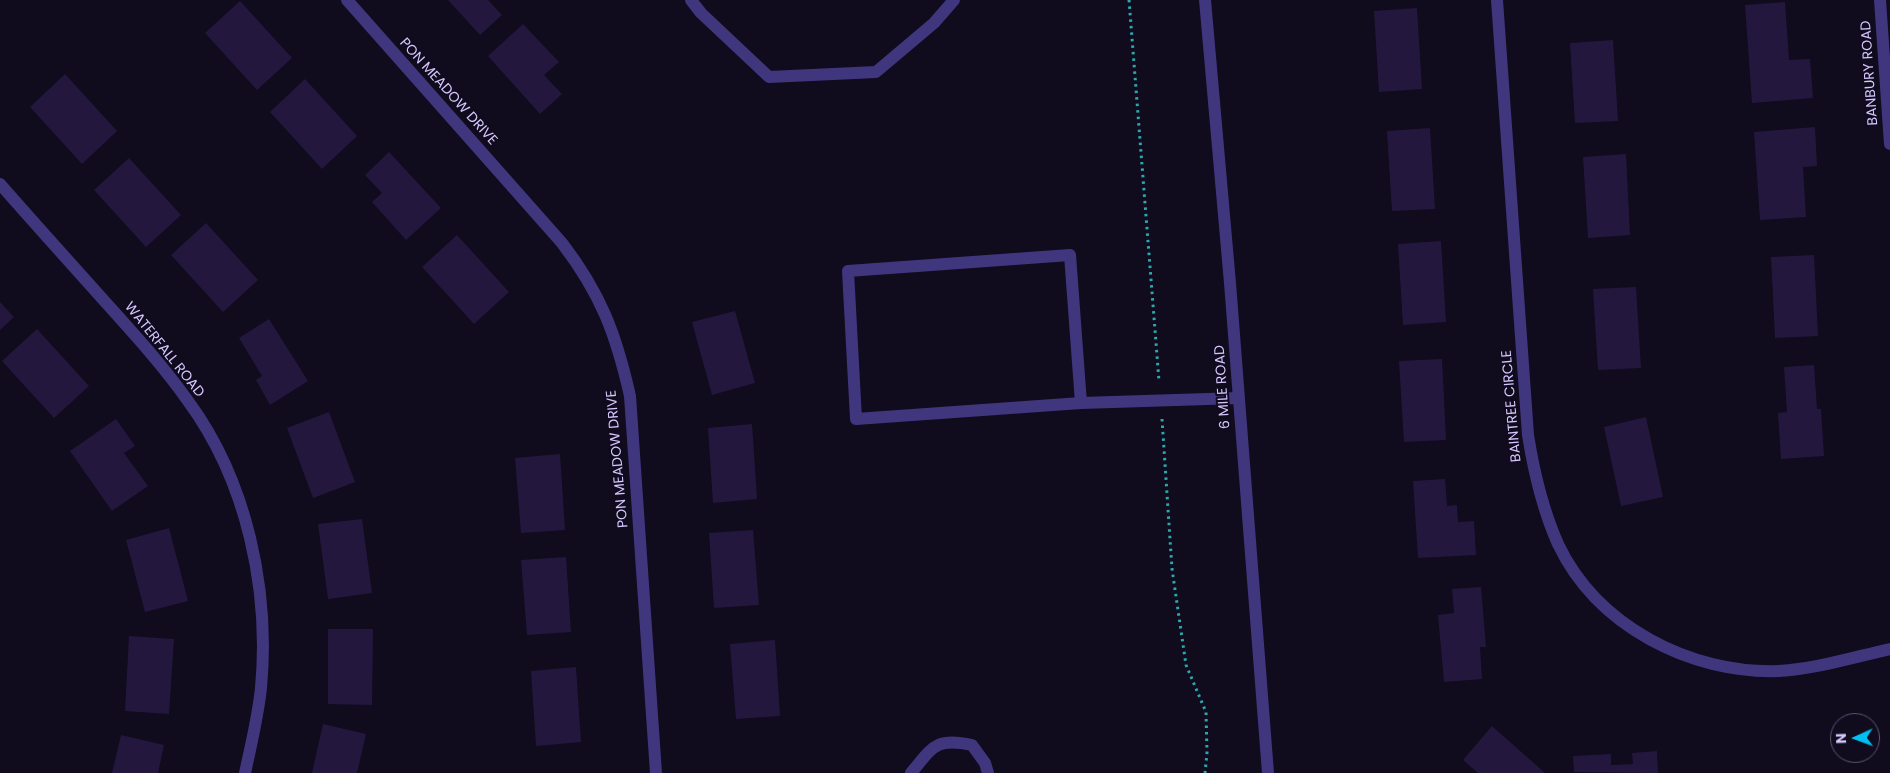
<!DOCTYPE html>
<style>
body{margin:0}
#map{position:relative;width:1890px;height:773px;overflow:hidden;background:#100b1d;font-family:Poppins,sans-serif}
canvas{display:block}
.north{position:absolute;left:1830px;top:713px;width:50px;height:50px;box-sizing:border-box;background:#100b1d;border:1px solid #5e5777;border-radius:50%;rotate:268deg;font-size:14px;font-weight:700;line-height:20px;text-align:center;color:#d4c8ff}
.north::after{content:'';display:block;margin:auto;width:18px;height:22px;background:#00c0f3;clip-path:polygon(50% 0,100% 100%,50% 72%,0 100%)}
</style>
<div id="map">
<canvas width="1890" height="773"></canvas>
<div class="north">N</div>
</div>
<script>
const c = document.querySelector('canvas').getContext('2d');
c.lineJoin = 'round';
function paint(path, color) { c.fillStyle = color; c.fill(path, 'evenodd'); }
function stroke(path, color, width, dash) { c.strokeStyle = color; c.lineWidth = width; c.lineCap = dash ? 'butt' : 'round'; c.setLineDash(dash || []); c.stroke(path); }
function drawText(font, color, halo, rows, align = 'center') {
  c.font = font + ' Poppins,sans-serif'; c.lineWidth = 4; c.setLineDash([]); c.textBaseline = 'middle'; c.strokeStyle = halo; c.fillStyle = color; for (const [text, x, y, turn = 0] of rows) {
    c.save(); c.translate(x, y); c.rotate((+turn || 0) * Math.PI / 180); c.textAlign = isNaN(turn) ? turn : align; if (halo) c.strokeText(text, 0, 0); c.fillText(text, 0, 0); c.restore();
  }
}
paint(new Path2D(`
 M448,0H488L502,15L480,35Z
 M240,1L292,58L257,90L205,33Z
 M1785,2L1789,60L1810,59L1813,98L1752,103L1745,5Z
 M1417,8L1422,89L1379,92L1374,11Z
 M523,24L559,62L544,75L562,94L540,114L488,56Z
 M1613,40L1618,121L1575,123L1570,43Z
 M65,74L117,131L82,164L30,107Z
 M305,79L357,136L322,169L270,112Z
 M1815,127L1817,166L1803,167L1806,217L1760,220L1754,132Z
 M1430,128L1435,209L1392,211L1387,131Z
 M389,152L441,208L406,240L372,202L382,193L365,175Z
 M1626,154L1630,235L1588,238L1583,157Z
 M129,158L181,215L146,247L94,190Z
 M206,223L258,280L223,312L171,255Z
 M457,235L509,292L474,324L422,267Z
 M1441,241L1446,322L1403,325L1398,244Z
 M1814,255L1818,336L1775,338L1771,257Z
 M1636,287L1641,368L1598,370L1593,289Z
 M0,302L14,317L0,330Z
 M735,311L755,383L712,395L692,322Z
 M269,319L308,381L270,405L256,380L262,376L239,338Z
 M37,329L89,386L54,418L2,361Z
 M1442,359L1446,440L1404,442L1399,361Z
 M1814,365L1817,409H1821L1824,456L1781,459L1778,413L1787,412L1784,367Z
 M329,412L355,482L313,498L287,428Z
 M1646,417L1663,497L1621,506L1604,427Z
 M116,419L135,446L124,453L148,486L112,511L70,451Z
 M752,424L757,499L713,503L708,428Z
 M560,454L565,530L521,533L515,458Z
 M1445,479L1447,506L1457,505L1458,522L1474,521L1476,555L1418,558L1413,481Z
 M362,519L372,593L328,599L318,524Z
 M169,528L188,601L145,612L126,540Z
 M753,530L759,605L714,608L709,533Z
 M566,557L571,632L527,635L521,560Z
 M1481,587L1486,647H1480L1482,679L1444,682L1438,615L1454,613L1452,589Z
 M328,629H373L372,705L328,704Z
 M129,636L174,639L169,714L125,711Z
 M775,640L780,716L736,719L730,644Z
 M576,667L581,742L536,746L531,671Z
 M323,724L366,734L357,773H312Z
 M1492,726L1545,773H1478L1463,760Z
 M121,735L164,745L158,773H112Z
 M1657,751L1658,773L1574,772L1573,756L1611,754V765L1633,764L1632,753Z`), '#24173e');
stroke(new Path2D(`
 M1129,0L1159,381
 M1162,419L1172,569L1186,665L1206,712L1207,753L1205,773`), '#2ca8af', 3, [2.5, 4]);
stroke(new Path2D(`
 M347,0L562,243C601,294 616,334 630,396L656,773
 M691,0L701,13L769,77L876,72L934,23L954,0
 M1205,0L1230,283L1268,773
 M1497,0L1528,435C1534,473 1542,508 1558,544C1597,626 1690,674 1779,671C1816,669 1854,657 1890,649
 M1880,0L1890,144
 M0,184C36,225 72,265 108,305C136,336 164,367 188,401C247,481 270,590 261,688C258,717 251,745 245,773
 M1081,403L1070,255L848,271L856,419L1081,403L1239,398
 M911,773C933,747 935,737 972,745L985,763L988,773`), '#40367d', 12);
drawText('14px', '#d4c8ff', '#100b1d', [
 ["BANBURY ROAD",1870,73,-94],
 ["PON MEADOW DRIVE",448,92,48],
 ["WATERFALL ROAD",164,350,51],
 ["6 MILE ROAD",1223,387,-94],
 ["BAINTREE CIRCLE",1512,406,-95],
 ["PON MEADOW DRIVE",618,459,-95]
]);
</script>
